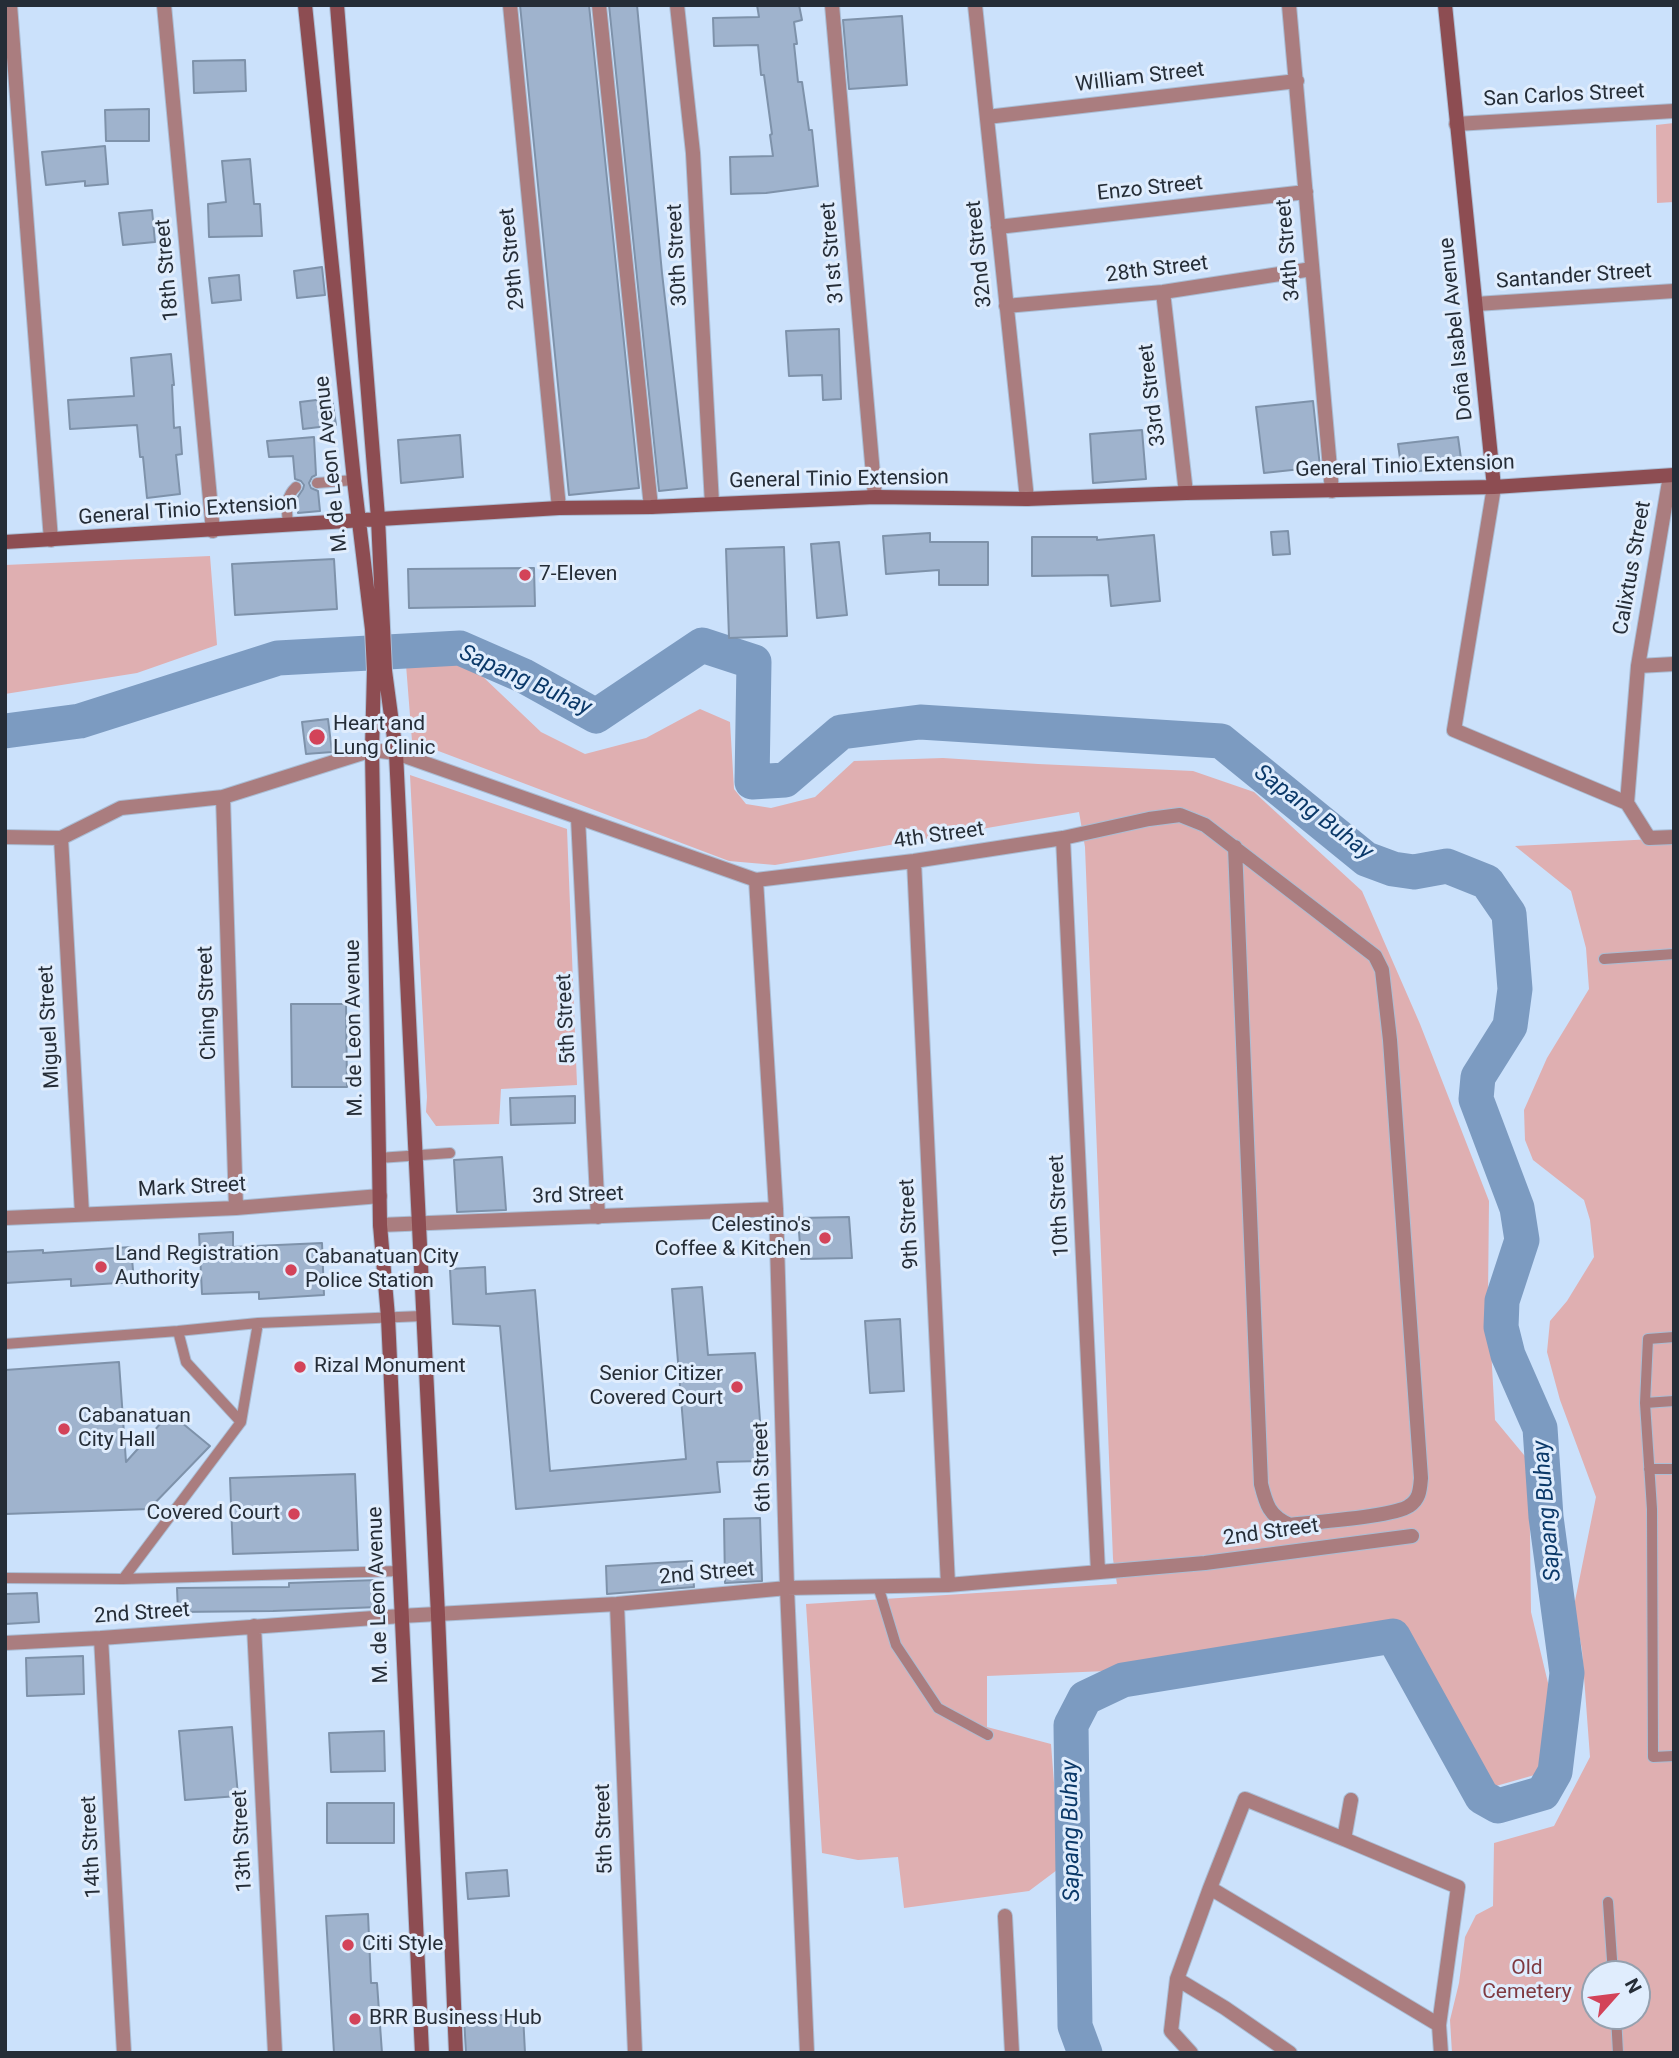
<!DOCTYPE html>
<meta charset="utf-8">
<style>
body{margin:0}
#map{position:relative;width:1679px;height:2058px;overflow:hidden;background:#cbe1fb;font-family:Roboto,sans-serif}
canvas{display:block}
.frame{position:absolute;inset:0;border:7px solid #252d37;pointer-events:none}
.north{position:absolute;left:1581px;top:1960px;width:70px;height:70px;box-sizing:border-box;background:#e0edfd;border:2px solid #95a0ae;border-radius:50%;rotate:62deg;font-size:19px;font-weight:700;line-height:28px;text-align:center;color:#252d37}
.north::after{content:'';display:block;margin:auto;width:24px;height:32px;background:#d34359;clip-path:polygon(50% 0,100% 100%,50% 72%,0 100%)}
</style>
<div id="map">
<canvas width="1679" height="2058"></canvas>
<div class="frame"></div>
<div class="north">N</div>
</div>
<script>
const c = document.querySelector('canvas').getContext('2d');
c.lineJoin = 'round';
function paint(path, color) { c.fillStyle = color; c.fill(path, 'evenodd'); }
function stroke(path, color, width, dash) { c.strokeStyle = color; c.lineWidth = width; c.lineCap = dash ? 'butt' : 'round'; c.setLineDash(dash || []); c.stroke(path); }
function drawText(font, color, halo, rows, align = 'center') {
  c.font = font + ' Roboto,sans-serif'; c.lineWidth = 6; c.setLineDash([]); c.textBaseline = 'middle'; c.strokeStyle = halo; c.fillStyle = color; for (const [text, x, y, turn = 0] of rows) {
    c.save(); c.translate(x, y); c.rotate((+turn || 0) * Math.PI / 180); c.textAlign = isNaN(turn) ? turn : align; if (halo) c.strokeText(text, 0, 0); c.fillText(text, 0, 0); c.restore();
  }
}
paint(new Path2D(`
 M1674,123V202L1657,203L1656,125Z
 M210,556L217,645L137,673L5,694V565Z
 M405,652L460,655L541,732L585,754L646,738L700,709L730,722L734,789L746,804L771,808L815,797L854,761L943,758L1038,764L1193,771L1254,792L1362,891L1420,1024L1489,1201L1488,1295L1495,1420L1529,1461L1531,1612L1554,1708L1538,1774L1489,1788L1401,1621L1130,1670L987,1676V1727L1051,1744L1056,1809L1065,1864L1029,1891L904,1908L898,1857L858,1860L822,1853L806,1604L1117,1584L1113,1559L1085,847L1079,812L775,865L729,861L412,741Z
 M410,775L567,829L577,1085L501,1089L499,1124L436,1126L426,1112L427,1097Z
 M1674,838V2053H1452L1450,2020L1459,1983L1465,1937L1476,1915L1493,1906L1494,1843L1554,1826L1590,1757L1582,1650L1574,1606L1596,1497L1560,1400L1547,1352L1550,1321L1567,1301L1594,1257L1590,1220L1584,1200L1533,1160L1525,1140L1524,1110L1547,1058L1589,989L1586,948L1571,891L1515,846ZM1595,1974H1637V2016H1595Z`), '#dfafb1');
stroke(new Path2D(`
 M5,731L80,721L278,658L460,648L524,676L596,716L702,645L754,662L752,782L785,780L841,732L920,722L1221,741L1366,859L1393,869L1414,872L1447,866L1487,882L1509,914L1515,989L1510,1026L1478,1077L1476,1099L1517,1208L1522,1240L1502,1301L1501,1327L1508,1355L1540,1428L1546,1517L1567,1673L1555,1772L1543,1793L1498,1806L1482,1797L1393,1636L1123,1680L1085,1698L1071,1725L1075,2026L1085,2053`), '#7c9bc1', 35);
const building = new Path2D(`
 M520,5H589L639,488L569,495Z
 M609,5H637L662,273L687,488L659,491Z
 M757,5H799L802,20L794,22L797,44H794L798,82H802L809,130H812L818,186L766,193L731,194L730,157L773,156L770,135L772,134L764,75H761L758,45L714,46L713,18L759,17Z
 M902,16L907,85L849,89L843,20Z
 M245,60L246,91L194,93L193,61Z
 M149,109V141H106L105,110Z
 M105,146L108,184L85,186V181L46,185L42,152Z
 M250,159L254,204H260L262,236L209,237L208,204L226,202L222,161Z
 M152,210L155,242L123,245L119,213Z
 M322,267L325,295L297,298L294,271Z
 M239,275L241,300L212,303L209,278Z
 M839,329L841,399L823,400L822,375L789,376L786,331Z
 M171,354L174,385H172L174,428L180,427L182,454L176,455L180,494L147,498L143,457H140L137,425L70,429L68,400L134,396L131,358Z
 M332,398L336,425L303,429L300,402Z
 M1313,401L1320,467L1264,473L1256,407Z
 M1142,430L1146,479L1093,483L1090,434Z
 M460,435L463,477L401,483L398,440Z
 M314,437L316,475L312,477L309,483L311,488L318,491L320,511L298,513L297,498L303,489L304,485L301,481L295,479L293,456L269,457L267,441Z
 M1458,437L1462,466L1402,473L1398,444Z
 M1288,531L1290,554L1273,555L1271,532Z
 M930,533V542H988V585H939V570L886,574L883,536Z
 M1154,535L1160,601L1111,606L1108,575L1032,576V537H1097V540Z
 M839,542L847,615L817,618L811,544Z
 M784,547L787,636L729,638L726,549Z
 M334,559L337,609L235,615L232,564Z
 M534,568L535,606L409,608L408,569Z
 M328,719L332,752L306,754L302,722Z
 M291,1004H346L347,1087H292Z
 M575,1096V1123L511,1125L510,1098Z
 M502,1157L506,1210L457,1212L454,1160Z
 M849,1217L852,1258L801,1259L798,1218Z
 M233,1232V1247L322,1243L324,1295L259,1299V1292L202,1294L199,1234Z
 M131,1247L134,1282L71,1286V1279L5,1283V1252L43,1250V1253Z
 M485,1267L486,1294L535,1290L550,1471L686,1459L672,1289L702,1287L708,1355L755,1353L763,1461L717,1462L720,1492L516,1509L500,1326L453,1324L450,1269Z
 M900,1319L904,1391L870,1393L865,1321Z
 M119,1362L126,1462L170,1413L210,1446L149,1509L5,1514V1370Z
 M355,1474L358,1550L233,1554L230,1478Z
 M760,1518L762,1581L725,1583L724,1519Z
 M692,1561L694,1587L607,1594L606,1566Z
 M378,1580L379,1607L273,1611L178,1612L177,1588L289,1587V1583Z
 M37,1593L39,1622L5,1624V1594Z
 M83,1656L84,1694L27,1696L26,1658Z
 M232,1727L238,1796L185,1800L179,1731Z
 M384,1731L385,1771L331,1772L329,1733Z
 M327,1803H394V1843H327Z
 M507,1870L509,1896L468,1899L466,1873Z
 M368,1914L371,1983H377L382,2053H334L326,1916Z
 M523,2014L525,2053H466L464,2017Z`);
paint(building, '#9fb3cd');
stroke(building, '#7e92aa', 2);
const lane = new Path2D(`
 M317,483L354,480
 M288,525C287,510 284,498 296,487
 M1604,959L1674,954
 M379,1158L450,1153
 M178,1331L186,1362L241,1422
 M1674,1337L1648,1339L1645,1403L1652,1509L1653,1757L1674,1756
 M5,1344L178,1331L258,1323L422,1316
 M1645,1403L1674,1401
 M1649,1469H1674
 M5,1578L123,1579L400,1571
 M123,1579L241,1422L258,1323
 M878,1586L896,1645L938,1708L988,1735
 M1608,1902L1613,1974
 M1616,2016L1618,2053`);
const street = new Path2D(`
 M10,5L51,540
 M164,5L213,531
 M510,5L559,508
 M599,5L651,507
 M677,5L693,153L712,504
 M832,5L875,497
 M975,5L1027,499
 M1289,5L1332,491
 M987,117L1297,81
 M1456,124L1674,111
 M998,227L1306,192
 M1163,292L1186,493
 M1476,304L1674,291
 M1006,306L1163,292L1312,269
 M1494,487L1454,730L1627,803L1649,838L1674,837
 M1638,666L1674,664
 M223,797L236,1208
 M1627,803L1638,666L1670,476
 M578,818L598,1217
 M5,837L61,838L121,808L223,797L372,750L396,753L756,880L914,861L1063,838L1149,819L1180,815L1205,825L1375,956L1382,970L1390,1040L1421,1478C1420,1489 1420,1499 1409,1506C1393,1517 1314,1522 1290,1525C1269,1516 1266,1504 1261,1484L1235,847
 M61,838L82,1214
 M1063,838L1098,1572
 M914,861L948,1585
 M756,880L776,1209L787,1588L807,2053
 M5,1218L236,1208L380,1196
 M380,1225L776,1209
 M617,1604L635,2053
 M254,1626L275,2053
 M101,1638L124,2053
 M5,1643L101,1638L401,1616L617,1604L787,1588L948,1585L1205,1563L1412,1536
 M1351,1800L1344,1839L1458,1887L1439,2025L1441,2053
 M1210,1888L1439,2025
 M1005,1916L1012,2053
 M1177,1979L1225,2008L1290,2053
 M1191,2053L1171,2031L1177,1979L1210,1888L1245,1799L1344,1839`);
const secondary = new Path2D(`
 M305,5L354,480L372,629L374,671L372,750L379,1158L380,1225L388,1317L422,2053
 M337,5L378,518L385,671L396,753L438,1615L456,2053
 M1445,5L1494,487
 M5,542L559,508L651,507L875,497L1027,499L1186,493L1494,487L1674,475`);
stroke(lane, '#aabdd4', 12);
stroke(street, '#aabdd4', 16);
stroke(secondary, '#aabdd4', 16);
stroke(lane, '#aa7d7f', 10);
stroke(street, '#aa7d7f', 14);
stroke(secondary, '#8d4d52', 14);
for (const [x, y, r, color] of [
 [525,575,7,"#d34359"],
 [317,737,9,"#d34359"],
 [825,1238,7,"#d34359"],
 [101,1267,7,"#d34359"],
 [291,1270,7,"#d34359"],
 [300,1367,7,"#d34359"],
 [737,1387,7,"#d34359"],
 [64,1429,7,"#d34359"],
 [294,1514,7,"#d34359"],
 [348,1945,7,"#d34359"],
 [355,2019,7,"#d34359"]
]) { const dot = new Path2D(); dot.arc(x, y, r, 0, 2 * Math.PI); c.fillStyle = color; c.fill(dot); stroke(dot, '#e0edfd', 2.5); }
drawText('21px', '#252d37', '#e0edfd', [
 ["William Street",1140,78,-7],
 ["San Carlos Street",1564,96,-3],
 ["Enzo Street",1150,189,-6],
 ["34th Street",1289,250,-95],
 ["31st Street",833,253,-95],
 ["32nd Street",980,254,-96],
 ["30th Street",678,255,-93],
 ["29th Street",513,259,-96],
 ["18th Street",168,270,-95],
 ["28th Street",1157,270,-7],
 ["Santander Street",1574,277,-4],
 ["Doña Isabel Avenue",1457,329,-96],
 ["33rd Street",1153,395,-97],
 ["M. de Leon Avenue",332,464,-96],
 ["General Tinio Extension",1405,467,-2],
 ["General Tinio Extension",839,480,-1],
 ["General Tinio Extension",188,511,-4],
 ["Calixtus Street",1633,568,-80],
 ["4th Street",939,836,-8],
 ["Ching Street",208,1003,-92],
 ["5th Street",567,1019,-93],
 ["Miguel Street",50,1027,-93],
 ["M. de Leon Avenue",355,1028,-91],
 ["Mark Street",192,1188,-3],
 ["3rd Street",578,1196,-2],
 ["10th Street",1060,1206,-93],
 ["9th Street",910,1224,-93],
 ["6th Street",763,1467,-92],
 ["2nd Street",1271,1533,-8],
 ["2nd Street",707,1574,-5],
 ["M. de Leon Avenue",379,1595,-92],
 ["2nd Street",142,1614,-4],
 ["5th Street",605,1829,-92],
 ["13th Street",243,1841,-93],
 ["14th Street",92,1847,-93]
]);
drawText('21px', '#252d37', '#e0edfd', [
 ["7-Eleven",539,575],
 ["Heart and",333,725],
 ["Lung Clinic",333,749],
 ["Celestino's",811,1226,"right"],
 ["Coffee & Kitchen",811,1250,"right"],
 ["Land Registration",115,1255],
 ["Authority",115,1279],
 ["Cabanatuan City",305,1258],
 ["Police Station",305,1282],
 ["Rizal Monument",314,1367],
 ["Senior Citizer",723,1375,"right"],
 ["Covered Court",723,1399,"right"],
 ["Cabanatuan",78,1417],
 ["City Hall",78,1441],
 ["Covered Court",280,1514,"right"],
 ["Citi Style",362,1945],
 ["BRR Business Hub",369,2019]
], 'left');
drawText('21px', '#7f3a41', '#e0edfd', [
 ["Old",1527,1969],
 ["Cemetery",1527,1993]
]);
drawText('italic 23px', '#0b3969', '#e0edfd', [
 ["Sapang Buhay",525,681,24],
 ["Sapang Buhay",1313,813,37],
 ["Sapang Buhay",1548,1511,-95],
 ["Sapang Buhay",1072,1831,-91]
]);
</script>
